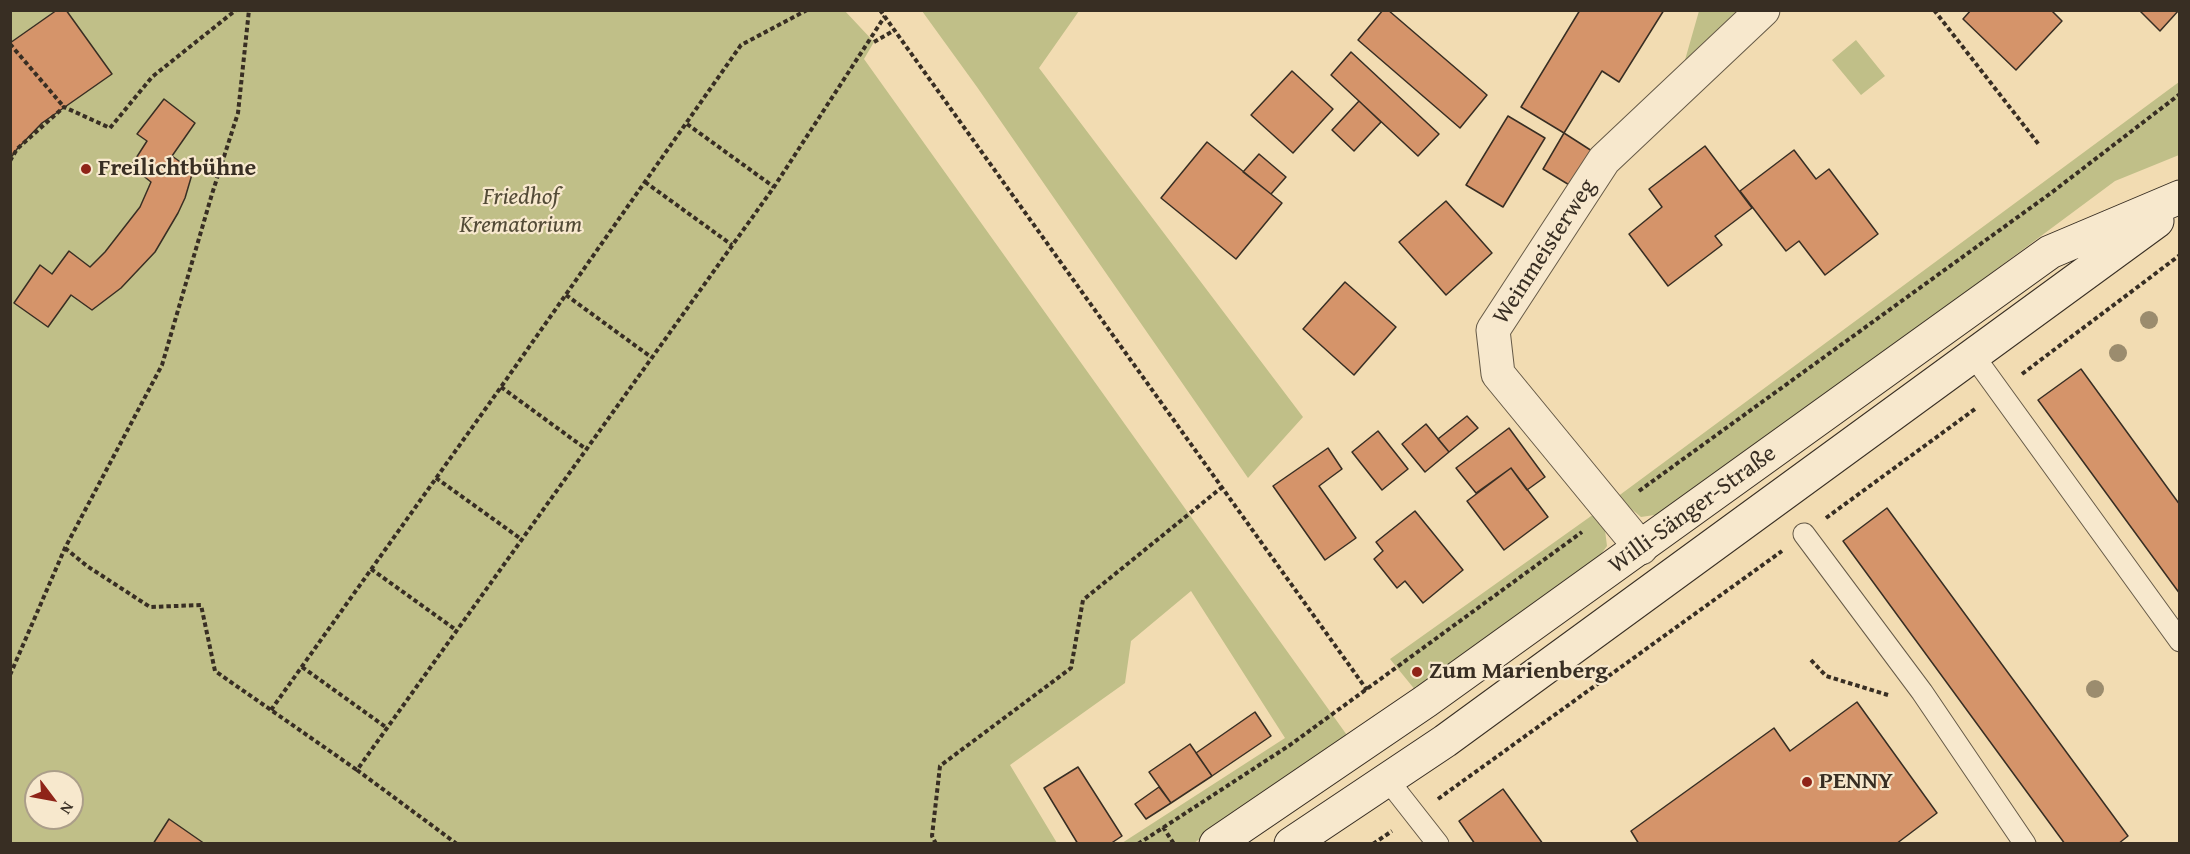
<!DOCTYPE html>
<meta charset="utf-8">
<style>
body{margin:0}
#map{position:relative;width:2190px;height:854px;overflow:hidden;background:#f2dcb2;font-family:"Gentium Book Plus",serif}
canvas{display:block}
.frame{position:absolute;inset:0;border:12px solid #382e23;pointer-events:none}
.north{position:absolute;left:24px;top:770px;width:60px;height:60px;box-sizing:border-box;background:#f7e8cd;border:2px solid #ab9e89;border-radius:50%;rotate:122deg;font-size:16px;font-weight:700;line-height:24px;text-align:center;color:#382e23}
.north::after{content:'';display:block;margin:auto;width:21px;height:27px;background:#8f2418;clip-path:polygon(50% 0,100% 100%,50% 72%,0 100%)}
</style>
<div id="map">
<canvas width="2190" height="854"></canvas>
<div class="frame"></div>
<div class="north">N</div>
</div>
<script>
const c = document.querySelector('canvas').getContext('2d');
c.lineJoin = 'round';
function paint(path, color) { c.fillStyle = color; c.fill(path, 'evenodd'); }
function stroke(path, color, width, dash) { c.strokeStyle = color; c.lineWidth = width; c.lineCap = dash ? 'butt' : 'round'; c.setLineDash(dash || []); c.stroke(path); }
function drawText(font, color, halo, rows, align = 'center') {
  c.font = font + ' "Gentium Book Plus",serif'; c.lineWidth = 4.5; c.setLineDash([]); c.textBaseline = 'middle'; c.strokeStyle = halo; c.fillStyle = color; for (const [text, x, y, turn = 0] of rows) {
    c.save(); c.translate(x, y); c.rotate((+turn || 0) * Math.PI / 180); c.textAlign = isNaN(turn) ? turn : align; if (halo) c.strokeText(text, 0, 0); c.fillText(text, 0, 0); c.restore();
  }
}
paint(new Path2D(`
 M10,11H845L874,42L864,59L1349,738L1194,843H1122L1285,738L1191,591L1131,641L1125,683L1010,765L1057,843H11ZM36,782H72V818H36Z
 M922,11H1079L1039,68L1303,417L1248,478L977,87Z
 M1699,11H1743L1681,74Z
 M1856,40L1885,76L1861,95L1832,60Z
 M2179,82V155L2115,181L1668,513L1641,517L1617,497Z
 M1594,514L1605,530L1607,546L1596,561L1416,691L1390,659Z`), '#c0bf88');
const building = new Path2D(`
 M57,10H66L112,74L42,123L17,149L10,159V43Z
 M1383,10H1388L1487,95L1460,128L1358,40Z
 M1580,10H1664L1619,82L1602,71L1564,133L1521,107Z
 M1971,10H2051L2062,21L2016,70L1963,19Z
 M2139,10H2179L2160,31Z
 M1351,52L1439,134L1418,156L1331,75Z
 M1292,71L1333,109L1293,153L1251,115Z
 M164,99L195,123L172,156L193,171L185,198L178,213L155,252L121,288L92,310L71,295L48,327L14,303L40,265L52,274L69,251L90,267L105,252L140,207L151,182L131,166L147,141L137,134Z
 M1359,101L1381,122L1354,151L1332,130Z
 M1508,116L1545,138L1503,207L1466,185Z
 M1564,133L1592,151L1571,186L1543,169Z
 M1207,142L1282,203L1236,259L1161,198Z
 M1705,146L1752,208L1715,236L1722,245L1668,286L1629,234L1662,207L1649,189Z
 M1794,150L1816,179L1829,169L1878,234L1825,275L1799,241L1786,251L1740,191Z
 M1259,154L1286,177L1271,194L1243,172Z
 M1446,201L1492,253L1446,295L1399,242Z
 M1345,282L1396,327L1354,375L1303,329Z
 M2081,369L2180,505V594L2038,400Z
 M1467,416L1478,428L1449,452L1438,439Z
 M1426,424L1449,452L1425,472L1402,444Z
 M1509,428L1545,477L1527,490L1511,468L1476,493L1456,468Z
 M1378,431L1408,469L1382,490L1352,452Z
 M1328,448L1342,469L1319,486L1356,538L1325,560L1273,486Z
 M1511,468L1548,517L1504,550L1467,501Z
 M1887,508L2128,836L2118,844H2065L1843,541Z
 M1415,511L1463,570L1423,603L1405,581L1397,588L1374,559L1383,551L1376,542Z
 M1857,702L1937,813L1896,844H1639L1631,831L1774,728L1790,751Z
 M1255,712L1271,736L1212,776L1196,753Z
 M1190,744L1212,776L1171,803L1149,772Z
 M1078,767L1122,836L1110,844H1078L1044,788Z
 M1159,787L1171,803L1146,819L1135,804Z
 M1503,789L1543,844H1475L1459,821Z
 M169,819L205,844H153Z`);
paint(building, '#d5946a');
stroke(building, '#382e23', 1.5);
const service = new Path2D(`
 M1973,355L2180,641
 M1804,534L1922,692L2025,844
 M1387,779L1438,844`);
const minor = new Path2D(`
 M1641,548L1498,374L1493,330L1604,160L1763,10`);
const secondary = new Path2D(`
 M1216,844L1426,701L2050,252L2180,197
 M1291,844L1445,741L2157,221`);
stroke(service, '#665a47', 23);
stroke(minor, '#665a47', 35);
stroke(secondary, '#382e23', 35);
stroke(new Path2D(`
 M880,10L1367,690
 M1934,10L2040,146
 M874,42L895,30
 M10,44L64,107
 M687,124L774,187
 M10,161L17,149L64,107L110,128L152,77L236,10
 M645,182L732,245
 M566,295L651,357
 M2022,374L2180,255
 M501,387L586,449
 M436,478L521,539
 M1639,491L2051,193L2180,94
 M1826,518L1975,409
 M65,548L87,566L150,607L201,605L215,671L357,770
 M371,569L456,630
 M1811,660L1826,676L1888,695
 M302,667L387,728
 M10,675L65,548L162,365L212,194L238,113L249,10
 M271,710L501,387L741,45L807,10
 M1438,799L1782,551
 M1163,827L1174,844
 M457,844L357,770L774,187L885,16
 M936,844L932,836L940,766L1071,668L1083,600L1221,488
 M1138,844L1290,745L1582,532
 M1373,844L1392,831`), '#382e23', 4, [4.5, 3]);
stroke(service, '#f7e8cd', 21);
stroke(minor, '#f7e8cd', 33);
stroke(secondary, '#f7e8cd', 33);
c.fillStyle = '#9b8c6e';
for (const [x, y] of [
 [2149,320],
 [2118,353],
 [2095,689]
]) { c.beginPath(); c.arc(x, y, 9, 0, 2 * Math.PI); c.fill(); }
for (const [x, y, r, color] of [
 [86,169,6,"#8f2418"],
 [1417,672,6,"#8f2418"],
 [1807,782,6,"#8f2418"]
]) { const dot = new Path2D(); dot.arc(x, y, r, 0, 2 * Math.PI); c.fillStyle = color; c.fill(dot); stroke(dot, '#f7e8cd', 2); }
drawText('bold 24px', '#382e23', '#f7e8cd', [
 ["Freilichtbühne",98,169],
 ["Zum Marienberg",1429,672],
 ["PENNY",1819,782]
], 'left');
drawText('italic 24px', '#534b37', '#f7e8cd', [
 ["Friedhof",521,198],
 ["Krematorium",521,226]
]);
drawText('24px', '#382e23', '#f7e8cd', [
 ["Weinmeisterweg",1545,252,-57],
 ["Willi-Sänger-Straße",1693,510,-36]
]);
</script>
